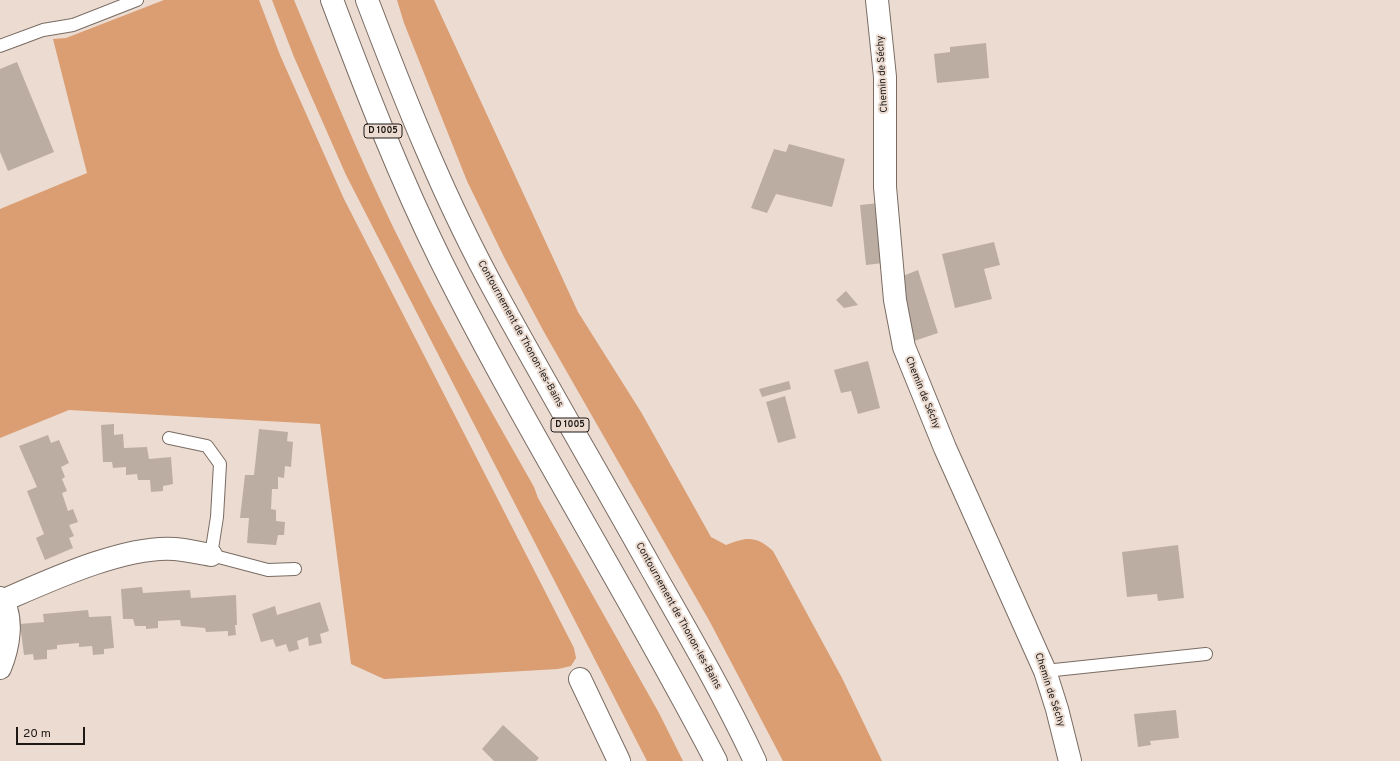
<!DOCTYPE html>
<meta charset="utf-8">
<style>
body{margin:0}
#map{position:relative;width:1400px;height:761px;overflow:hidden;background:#ebdbd1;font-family:Overpass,sans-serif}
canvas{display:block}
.scale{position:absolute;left:16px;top:727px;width:69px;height:18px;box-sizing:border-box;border:2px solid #1e1915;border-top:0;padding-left:5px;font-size:12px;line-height:14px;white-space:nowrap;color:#1e1915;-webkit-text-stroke:3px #ebdbd1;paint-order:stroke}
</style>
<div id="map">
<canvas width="1400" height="761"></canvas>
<div class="scale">20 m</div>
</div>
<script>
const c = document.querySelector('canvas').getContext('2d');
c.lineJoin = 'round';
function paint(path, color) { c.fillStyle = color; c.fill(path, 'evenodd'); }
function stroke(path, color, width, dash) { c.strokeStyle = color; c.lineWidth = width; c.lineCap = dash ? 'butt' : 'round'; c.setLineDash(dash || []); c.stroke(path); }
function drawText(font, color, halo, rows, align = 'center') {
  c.font = font + ' Overpass,sans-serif'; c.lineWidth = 4; c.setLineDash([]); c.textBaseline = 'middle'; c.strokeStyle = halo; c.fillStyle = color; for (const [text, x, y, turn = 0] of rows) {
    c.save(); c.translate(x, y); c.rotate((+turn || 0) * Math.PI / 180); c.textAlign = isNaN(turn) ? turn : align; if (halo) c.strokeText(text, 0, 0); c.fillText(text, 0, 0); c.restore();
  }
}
paint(new Path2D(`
 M164,0H259L280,55L344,199L574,648L576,658L571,666L558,669L384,679L351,664L320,424L69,410L0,438V209L87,173L53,39L66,38Z
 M272,0H294C326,77 358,154 394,229C437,317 486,402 534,487L538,498L659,713L683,761H647L346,175L294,57Z
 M397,0H434L578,312L641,412L711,537L726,545C746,537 756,535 773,551L842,678L882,761H783L710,622L544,332L504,257L467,181L404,23Z`), '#db9d72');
paint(new Path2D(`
 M986,43L989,78L937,83L934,54L950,52V47Z
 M17,62L54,152L8,171L0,152V69Z
 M789,144L845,159L832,207L776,194L767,213L751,208L774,149L786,152Z
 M879,203L883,263L866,265L860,205Z
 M994,242L1000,265L984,269L992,299L955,308L942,254Z
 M918,270L938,333L914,341L903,305V276Z
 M846,291L858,305L844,308L836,300Z
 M868,361L880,408L858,414L851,391L841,393L834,370Z
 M789,381L791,389L762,397L759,389Z
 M785,396L796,438L778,443L766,402Z
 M114,424V435L123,434L124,448L147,447L149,459L171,457L173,484L163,486V491L151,492L150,480H138L137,474L126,475V467L113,468L112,462H103L101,425Z
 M259,429L288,432L287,441L293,442L291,467L285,466L284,478L278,477V489H272L271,509L276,510V521L285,522L284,535H278L276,545L247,543L249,518H240L245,475H254Z
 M48,435L51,443L59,440L69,463L61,467L65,477L62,479L67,491L62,493L68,511L73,509L78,522L69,525L74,536L69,538L73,548L45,560L36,538L44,534L27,491L37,487L19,446Z
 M1178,545L1184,598L1158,601L1157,594L1127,597L1122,552Z
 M142,587L143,593L190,590L191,598L236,595L237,625H235L236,635L228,636V631L206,632L205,628L181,626L180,620L158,621V628L146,629V626H135L133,619H123L121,589Z
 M320,602L329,631L320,634L322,643L309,646L308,637L297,641L299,649L289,652L286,644L276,647L273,639L261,642L252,614L275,606L277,615Z
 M88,610L89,617L111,616L114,648L104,649V654L93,655L92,646L79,647V643L57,645V649L47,650V659L34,660L33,654L24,655L20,624L44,622L43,614Z
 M1176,710L1179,738L1150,741L1151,745L1138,747L1134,714Z
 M503,725L539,758L536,761H494L482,749Z`), '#bcada3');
const lane = new Path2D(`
 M0,46L43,30L73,25L137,0
 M169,438L207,446L220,464L217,517L211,555L268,570L295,569
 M1045,671L1206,654`);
const street = new Path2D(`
 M877,0L885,77V187L895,300L904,347L945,448L1045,671L1057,709L1070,761
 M0,598C15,616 8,649 0,668
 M2,601C48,581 125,545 175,549C187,550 199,553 211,555
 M580,679L619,761`);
const highway = new Path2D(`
 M332,0C365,88 399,176 441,261C526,431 628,592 716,761
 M367,0C405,100 445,201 497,295C547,386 600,477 651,568C687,631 724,695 755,761`);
stroke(lane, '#7a6c63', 14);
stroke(street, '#7a6c63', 24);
stroke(highway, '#7a6c63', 24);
stroke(lane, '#fff', 12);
stroke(street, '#fff', 22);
stroke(highway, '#fff', 22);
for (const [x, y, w] of [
 [383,131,38],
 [570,425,38]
]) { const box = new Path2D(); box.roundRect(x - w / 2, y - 7, w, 14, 3); c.fillStyle = '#ebdbd1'; c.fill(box); stroke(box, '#1e1915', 1); }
drawText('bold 9px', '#1e1915', null, [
 ["D 1005",383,131],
 ["D 1005",570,425]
]);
drawText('10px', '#1e1915', '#ebdbd1', [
 ["Chemin de Séchy",883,74,-93],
 ["Contournement de Thonon-les-Bains",520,334,61],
 ["Chemin de Séchy",922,393,68],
 ["Contournement de Thonon-les-Bains",678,616,61],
 ["Chemin de Séchy",1049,690,72]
]);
</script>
